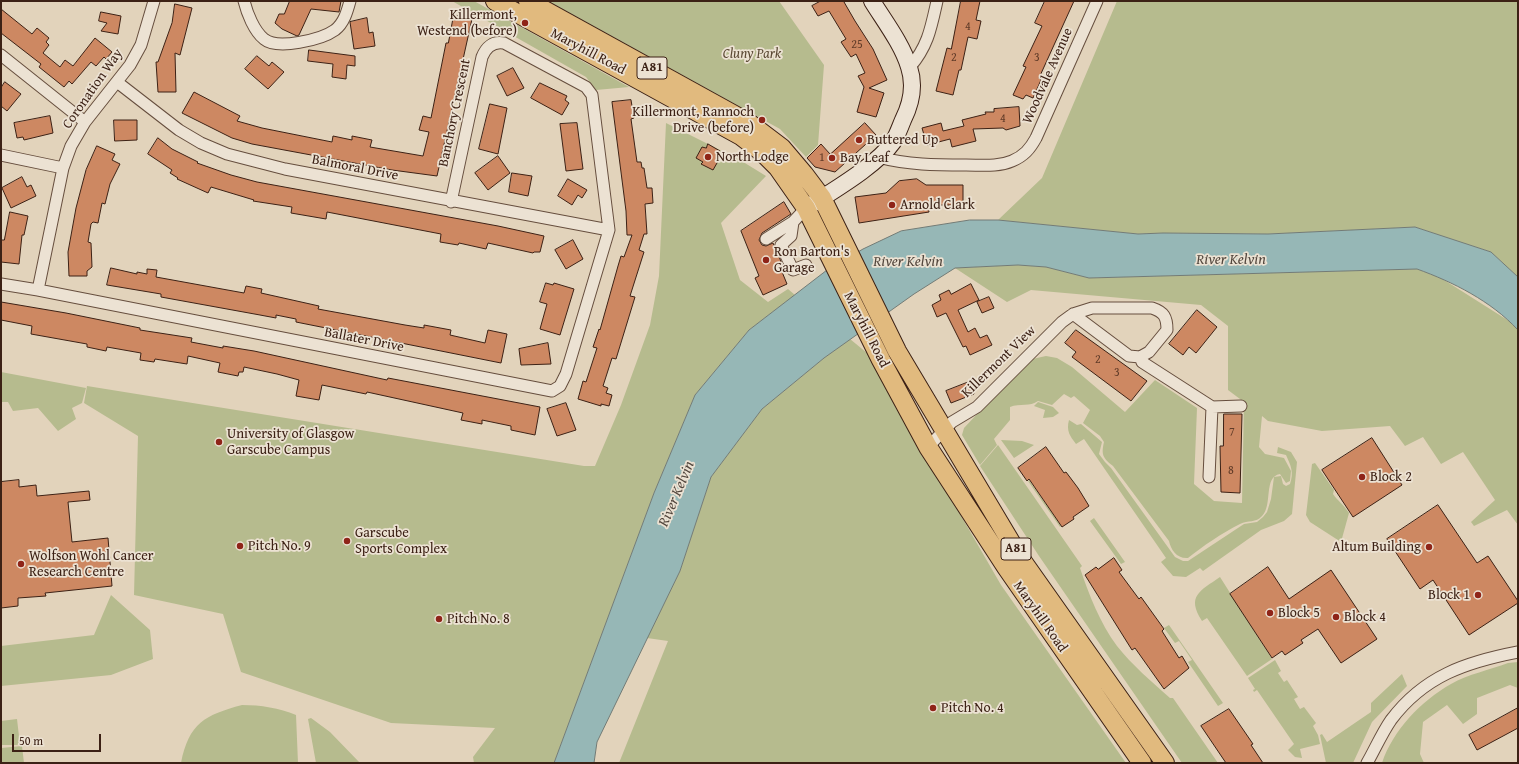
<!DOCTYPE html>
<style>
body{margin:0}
#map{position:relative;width:1519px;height:764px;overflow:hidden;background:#e2d3bb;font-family:"Gentium Book Plus",serif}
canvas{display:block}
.frame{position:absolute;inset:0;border:2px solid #3c2115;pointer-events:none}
.scale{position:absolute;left:12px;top:734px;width:89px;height:18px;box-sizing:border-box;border:2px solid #3c2115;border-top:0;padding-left:5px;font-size:12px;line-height:14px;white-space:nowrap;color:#3c2115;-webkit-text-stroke:3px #ece2d3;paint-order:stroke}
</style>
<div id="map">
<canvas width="1519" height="764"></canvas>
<div class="frame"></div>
<div class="scale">50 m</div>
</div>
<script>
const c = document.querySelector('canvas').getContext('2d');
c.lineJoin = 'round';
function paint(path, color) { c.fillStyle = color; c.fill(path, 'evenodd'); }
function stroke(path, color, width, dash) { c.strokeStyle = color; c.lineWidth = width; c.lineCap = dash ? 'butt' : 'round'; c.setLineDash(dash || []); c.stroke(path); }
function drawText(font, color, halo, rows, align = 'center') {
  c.font = font + ' "Gentium Book Plus",serif'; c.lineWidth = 3.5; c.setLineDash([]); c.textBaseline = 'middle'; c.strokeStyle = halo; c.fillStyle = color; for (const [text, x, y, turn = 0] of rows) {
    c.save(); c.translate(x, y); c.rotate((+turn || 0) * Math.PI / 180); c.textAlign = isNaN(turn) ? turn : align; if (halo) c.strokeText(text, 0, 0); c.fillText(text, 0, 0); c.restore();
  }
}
paint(new Path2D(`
 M452,1H474L629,87L596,90L586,77Z
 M548,1H779L824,65L818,145L806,157L780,129Z
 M1117,1H1518V277L1491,252L1415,227L1268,234L1163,233L1138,234L998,220L1042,178Z
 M666,123L740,160L766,176L721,223L740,280L768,302L788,289L795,295L749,330L695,395L654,493L554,763H474L473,757L495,728L391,723L241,672L223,614L134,595L138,436L84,403L87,386L584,466H595L621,405L650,325L659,276Z
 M1018,265L1046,267L1089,278L1417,269L1441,278L1509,321L1518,330V525L1507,510L1474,526L1471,522L1495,500L1463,452L1441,464L1423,437L1405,446L1390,426L1322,431L1268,421L1262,416L1259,447L1265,454L1284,458L1291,471L1290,481L1286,483L1280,474C1263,477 1273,505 1262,516C1256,523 1248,520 1240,524C1222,533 1203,546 1188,558C1177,559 1171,550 1169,541L1113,466C1103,458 1101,455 1104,442L1100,436L1083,423L1090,410L1074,396L1071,398L1064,394L1052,405L1038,401C1030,407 1020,403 1010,407V420L994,439L997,445L980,465L962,435L964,428L1028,360L1046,356L1057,358L1072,367L1125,412L1155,380L1197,408L1194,484L1214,501L1242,503L1244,402L1228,390V326L1201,305L1031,290L1007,302L955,268Z
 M850,339L867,353L901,417L949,495L1001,585L1126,763H619L668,641L647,638L680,571L711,477L762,409L824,358Z
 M1,372L86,388L82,403L72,408L76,419L58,431L38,408L13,411L8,402H1Z
 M1038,402L1053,407L1059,413L1053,417L1043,418L1045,410L1034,406Z
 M1069,420L1077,425L1081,424L1102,442L1099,454L1105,462L1111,468L1175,557L1183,561H1188L1244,524L1257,522L1263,517L1267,512L1271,499L1274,477L1281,476L1283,484L1286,486L1290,484C1294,472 1291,466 1286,455L1277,453L1278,447L1291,452L1297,462L1292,514L1284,521L1261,530L1203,571L1200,568L1186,577L1173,576L1161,562L1166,558L1084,439L1076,444C1070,436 1066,431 1069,420Z
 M1001,440L1022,441L1034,445L1014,458Z
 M998,445L1082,566L1080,568C1089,595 1100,623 1117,646C1132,665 1152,682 1170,698H1173L1218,763H1182L1039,556L980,466Z
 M1315,463L1334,490L1333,494C1337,500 1344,505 1349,513L1341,542L1310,522L1306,515L1312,464Z
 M1029,480L1061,526L1060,527L1028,481Z
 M1094,518L1125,562L1121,564L1090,521Z
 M1220,577L1272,659L1247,676L1207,618L1202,621C1186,596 1200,591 1220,577Z
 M111,595L150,630L153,659L111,675L1,686V646L94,635Z
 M1169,625L1223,703L1218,706L1188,662L1192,660L1179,641L1175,643L1164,628Z
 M1275,660L1281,671L1278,673L1284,682L1287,680L1298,697L1294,699L1300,709L1304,707L1316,723L1313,726L1318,735L1320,744L1300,749L1302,758L1295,757L1288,750L1294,744L1257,690L1254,692L1253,690L1255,689L1248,678Z
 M1518,662V688L1510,685L1477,698V714L1463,724L1447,705L1423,722L1420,754L1424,763H1382C1393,730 1421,701 1451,684C1468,674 1490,670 1508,663Z
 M1402,674L1407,686L1372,722L1353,763H1326L1320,735L1322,734L1327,742L1371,712V703Z
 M242,705C261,705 279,708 296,715L298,763H181C189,723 205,715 242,705Z
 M311,718L330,732L360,763H316L308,719Z
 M17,719L20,745H1V721Z
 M22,746L24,763H1V748Z`), '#b6bb8e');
const water = new Path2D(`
 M970,220H998L1138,234L1163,233L1268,234L1415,227L1491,252L1518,277V330C1491,301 1453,282 1417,269L1089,278L1046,267L1018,265L955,268L914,294L824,358L762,409L711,477L680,571L597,742L594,763H554L654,493L695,395L749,330L827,270L863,249L901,231Z`);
paint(water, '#96b7b6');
stroke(water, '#727b76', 1);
const building = new Path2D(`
 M290,1H341L339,12L311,9L299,35L297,36L282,29L275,23L279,14H284Z
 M821,1H846L844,2L855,21L873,49L887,80L869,88L884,93L876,117L857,112L864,87L858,76L865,73L856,54L851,57L841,42L846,39L829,11L818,16L812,6Z
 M961,1H980L976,20L981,21L977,39L968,37L961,70H959L953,95L936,91L947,48L951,49Z
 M1045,1H1074L1039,78L1041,80L1033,98L1026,95L1023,99L1013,95L1026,67L1023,66L1042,26L1035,23Z
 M175,4L192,8L180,55L175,53L176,92H158L156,62H158L172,23Z
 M1,9L32,34L37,28L49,38L46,42L49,45L43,53L60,67L65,60L73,66L95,38L112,52L106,59L104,57L96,66L91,62L72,84L69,81L64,87L39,67L41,64L1,33Z
 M101,12L121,16L118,34L101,31L107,23L99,21Z
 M454,15L472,19L437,176L392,170L252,144L232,138L182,113L194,92L240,116L237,121L262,128L332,142L333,136L352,140V136L372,140L370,147L423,156L429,132L419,130L423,116L431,118L446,43H448Z
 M367,18L369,33L373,32L375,46L354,49L350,22Z
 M309,50L355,56V66L347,65L346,79L332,77L333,64L308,61Z
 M257,56L269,66L272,62L284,72L268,89L245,69Z
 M513,68L524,88L507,96L497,76Z
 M5,82L21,94L7,111L1,106V88Z
 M540,83L567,96L565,100L569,103L562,115L531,98Z
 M631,100L634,118L631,119L637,162H641L642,168H644L647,188H652L653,203L645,204L647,234H644L639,250L644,252L630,296L635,297L616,359L612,358L603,386L608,388L606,393L612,395L609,406L601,404V406L578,399L583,381L586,382L597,348L593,347L599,329L600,330L618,266L621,256L624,257L632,235H627L626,211L612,102Z
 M490,104L507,108L498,154L479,149Z
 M1019,107L1020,126L1006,130L1003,128L973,129L976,141L952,147L950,139L927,145L922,128L941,123L943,131L964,126L962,120L986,114L985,112H994V109Z
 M50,116L53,133L24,140L23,137L17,138L14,123Z
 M114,120H137V140L115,141Z
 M577,123L583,169L566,171L560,124Z
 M865,123L876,135L835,172L815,167L807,158L821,144L830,154Z
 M158,138L172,149L198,162L197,163L231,175L257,182L498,226L544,236L540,252H534L533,253L488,243L486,249L459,243L458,245L440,242L441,234L327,212L326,219L291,213L292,207L253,201L254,200L211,187L208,193L177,179L178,178L170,173L172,170L148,154Z
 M708,144L720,151L718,155L721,156L713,170L701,164L703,162L696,158L702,147L706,148Z
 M97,146L115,154L112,160L120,164L110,184L105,204L102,203L98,223L93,222L91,224L88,242L91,243L92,267L87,271V276H69L68,252L76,208L86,170Z
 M498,156L510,173L488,190L475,173Z
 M512,173L532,176L528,196L509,192Z
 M22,177L27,187L31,185L36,196L11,208L2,188Z
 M568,179L587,190L582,198L578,195L572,205L558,196Z
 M917,179L926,185H963V205H928L929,212L859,223L855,197L886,193L899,181Z
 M784,202L791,214L762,233L759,240L762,245L766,246L773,243L783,266L780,267L787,284L763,295L755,278L759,276L741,231Z
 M10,212L28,216L24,235H22L19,264L1,262V240H4Z
 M573,240L583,259L566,269L555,250Z
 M111,268L137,274V272L147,274V269L157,270L156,277L244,293L246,286L262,289L261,293L319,306L318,309L405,325L424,328V325L451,330L450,335L485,343L488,330L507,334L501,363L296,322V319L276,315V318L260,315L161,297V294L107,285Z
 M546,283L553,285L554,283L574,289L560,335L540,329L547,304L540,302Z
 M971,284L979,300L958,310L968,332L975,328L980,338L987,335L992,345L970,355L966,346L963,347L946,313L937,317L932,305L941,300L939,295L949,290L951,294Z
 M989,297L994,308L982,313L977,302Z
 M1,302L66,313L140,328V330L192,338L191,342L223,348V346L254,351L387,380L388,378L540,407L535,435L511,430V426L482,420V424L461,420L463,413L367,392L366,394L322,385L319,400L296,396L299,380L277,374L244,367L243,372H239L238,376L218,372L220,363L188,356L187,364L155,359L154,362L140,360L141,353L107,347L106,351L87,347V344L31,334L32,326L1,320Z
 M1197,310L1217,327L1196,353L1189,347L1183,355L1169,344Z
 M1076,330L1147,381L1131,401L1072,357L1076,352L1065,343Z
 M548,343L551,364L521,365L519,349Z
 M969,382L974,394L951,403L946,391Z
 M566,403L576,430L557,436L547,409Z
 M1224,414H1242L1240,493L1221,492L1220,446H1223Z
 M1372,438L1402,485L1353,517L1322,470Z
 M1046,447L1064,473L1066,472L1078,488L1089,506L1073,517L1074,519L1062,527L1029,479L1027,481L1018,468Z
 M19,480V487L36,485L37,496L89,491L90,500L68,502L72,542L108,538L112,586L45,593L46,596L18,598V606L1,608V482Z
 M1438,505L1477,563L1488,556L1518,601V603L1469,635L1433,580L1420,589L1387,539Z
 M1114,558L1122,570L1119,572L1139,599L1141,597L1164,629L1162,631L1179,658L1182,656L1189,668L1164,689L1135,648L1132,650L1085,575L1096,567L1098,569Z
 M1268,567L1289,599L1331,570L1377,639L1341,663L1318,629L1301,640L1303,643L1285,655L1282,651L1272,658L1230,594Z
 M1518,708V728L1477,750L1469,735Z
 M1229,709L1253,744L1251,745L1263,763H1226L1201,726Z`);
paint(building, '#cd8862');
stroke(building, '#3c2115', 1);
const street = new Path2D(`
 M244,1C247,13 254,31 264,39C277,50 321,40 335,30C344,23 347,12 350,1
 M1,55L85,122
 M910,67C928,46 931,28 937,1
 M117,82L179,130L201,143L227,154L285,169L609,230
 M1,155L63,168
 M878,157C908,165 936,165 966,165C982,165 998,167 1012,161C1024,156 1030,149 1036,138L1097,1
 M793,222L791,236L781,245L793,270L806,265
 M766,239L793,222L806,208
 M1,284L38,290L552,391L560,386L566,374L609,230L592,95L586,87L504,43C493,41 486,47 482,57L451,202
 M38,290L63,168L71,146L85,122L130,65L141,45L154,1
 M1073,314L1092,308H1152C1164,312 1167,317 1167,330L1149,352L1140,357
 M1212,407L1241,406
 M928,447L952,422L977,407L1062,322L1073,314L1129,356L1140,357L1142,362L1212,407L1209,477
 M1367,763C1375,749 1382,733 1391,720C1424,676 1466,662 1518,652`);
const secondary = new Path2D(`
 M811,205C834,190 877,165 893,142C897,136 900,127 903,120C911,104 915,85 909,67C902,44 885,22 872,1`);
const primary = new Path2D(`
 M495,1L741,136L762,152L778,168L806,208L881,360L928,447L1006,567L1142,763
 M528,1L749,123L782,148L804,174L822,198L897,351L1021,559L1165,763`);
stroke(street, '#664e3e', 13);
stroke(secondary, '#3c2115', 18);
stroke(primary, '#3c2115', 20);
stroke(street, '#ece2d3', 11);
stroke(secondary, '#ece2d3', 16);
stroke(primary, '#e1ba7e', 18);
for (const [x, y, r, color] of [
 [525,23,4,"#8f2418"],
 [762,120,4,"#8f2418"],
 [859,140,4,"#8f2418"],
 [708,157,4,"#8f2418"],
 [832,158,4,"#8f2418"],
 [892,205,4,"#8f2418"],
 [766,260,4,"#8f2418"],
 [219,442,4,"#8f2418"],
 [1362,477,4,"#8f2418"],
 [347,541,4,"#8f2418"],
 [240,546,4,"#8f2418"],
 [1429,547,4,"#8f2418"],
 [21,564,4,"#8f2418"],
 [1478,595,4,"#8f2418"],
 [1270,613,4,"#8f2418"],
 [1336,617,4,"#8f2418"],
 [439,619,4,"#8f2418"],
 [933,708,4,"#8f2418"]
]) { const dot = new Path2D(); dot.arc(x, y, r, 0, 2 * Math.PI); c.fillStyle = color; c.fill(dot); stroke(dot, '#ece2d3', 1.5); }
drawText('12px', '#603b28', null, [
 ["4",968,27],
 ["25",857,45],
 ["2",954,58],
 ["3",1037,58],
 ["4",1003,119],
 ["1",822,158],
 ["2",1098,360],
 ["3",1117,373],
 ["7",1232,433],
 ["8",1231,471]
]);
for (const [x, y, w] of [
 [652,68,30],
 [1016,549,30]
]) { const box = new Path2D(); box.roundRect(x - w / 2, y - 11, w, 22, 3); c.fillStyle = '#ece2d3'; c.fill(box); stroke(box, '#3c2115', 1); }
drawText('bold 13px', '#3c2115', null, [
 ["A81",652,68],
 ["A81",1016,549]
]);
drawText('14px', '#3c2115', '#ece2d3', [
 ["Killermont,",517,15,"right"],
 ["Westend (before)",517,31,"right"],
 ["Killermont, Rannoch",754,112,"right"],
 ["Drive (before)",754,128,"right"],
 ["Buttered Up",867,140],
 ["North Lodge",716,157],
 ["Bay Leaf",840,158],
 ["Arnold Clark",900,205],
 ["Ron Barton's",774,252],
 ["Garage",774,268],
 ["University of Glasgow",227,434],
 ["Garscube Campus",227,450],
 ["Block 2",1370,477],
 ["Garscube",355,533],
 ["Sports Complex",355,549],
 ["Pitch No. 9",248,546],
 ["Altum Building",1421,547,"right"],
 ["Wolfson Wohl Cancer",29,556],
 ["Research Centre",29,572],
 ["Block 1",1470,595,"right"],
 ["Block 5",1278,613],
 ["Block 4",1344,617],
 ["Pitch No. 8",447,619],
 ["Pitch No. 4",941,708]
], 'left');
drawText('14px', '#3c2115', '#ece2d3', [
 ["Maryhill Road",588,52,28],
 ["Woodvale Avenue",1048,76,-66],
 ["Coronation Way",93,89,-55],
 ["Banchory Crescent",455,113,-78],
 ["Balmoral Drive",355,168,11],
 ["Maryhill Road",866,330,63],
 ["Ballater Drive",364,340,11],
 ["Killermont View",999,362,-44],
 ["Maryhill Road",1040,617,55]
]);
drawText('italic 14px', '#5a4833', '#ece2d3', [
 ["Cluny Park",752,54]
]);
drawText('italic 15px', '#52463d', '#ece2d3', [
 ["River Kelvin",1231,260],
 ["River Kelvin",908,262],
 ["River Kelvin",677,494,-67]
]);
</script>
